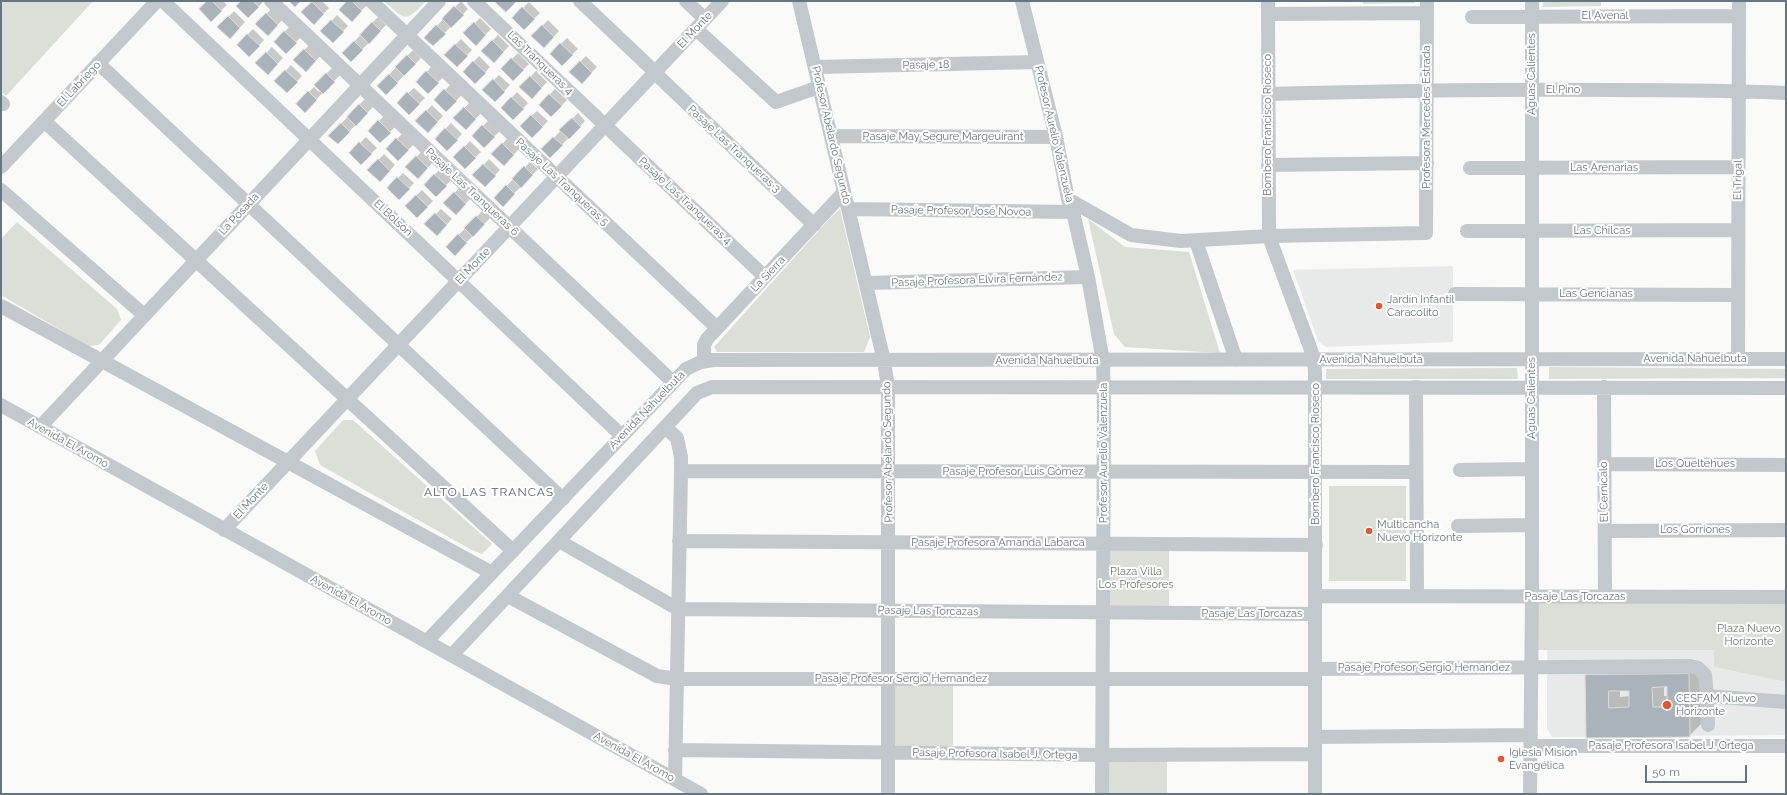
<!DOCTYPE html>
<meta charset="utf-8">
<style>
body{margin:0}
#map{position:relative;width:1787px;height:795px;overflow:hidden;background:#fafaf8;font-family:Raleway,sans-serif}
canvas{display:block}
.frame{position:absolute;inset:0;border:2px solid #657683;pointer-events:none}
.scale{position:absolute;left:1645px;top:765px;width:102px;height:18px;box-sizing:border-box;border:2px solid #657683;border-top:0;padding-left:5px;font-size:12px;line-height:14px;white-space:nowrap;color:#657683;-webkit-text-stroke:3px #fff;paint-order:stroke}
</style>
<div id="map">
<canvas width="1787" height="795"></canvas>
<div class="frame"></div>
<div class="scale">50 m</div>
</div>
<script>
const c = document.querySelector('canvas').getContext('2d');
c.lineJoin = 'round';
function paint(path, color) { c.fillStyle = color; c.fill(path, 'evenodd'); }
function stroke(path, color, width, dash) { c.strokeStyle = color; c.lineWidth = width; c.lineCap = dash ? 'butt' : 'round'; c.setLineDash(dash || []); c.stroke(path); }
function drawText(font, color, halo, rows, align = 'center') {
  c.font = font + ' Raleway,sans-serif'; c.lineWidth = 4; c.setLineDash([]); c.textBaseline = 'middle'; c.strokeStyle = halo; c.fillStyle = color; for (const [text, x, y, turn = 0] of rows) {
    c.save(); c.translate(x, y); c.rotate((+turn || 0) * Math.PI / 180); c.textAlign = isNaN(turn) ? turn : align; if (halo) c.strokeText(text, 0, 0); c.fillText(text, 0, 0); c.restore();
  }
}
paint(new Path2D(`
 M1453,266V342L1326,347L1318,341L1293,270Z
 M1547,650H1714V667L1786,682V735L1552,737L1547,728Z`), '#e8e9e9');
paint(new Path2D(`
 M1,1H93L6,96L1,92Z
 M384,1H426C405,23 406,21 384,1Z
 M1363,1H1415V3L1363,4Z
 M1543,1H1601V6L1543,7Z
 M840,209L870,337L864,352H717L714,347L829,219Z
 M1088,219L1125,247L1189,252L1220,353L1125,347L1114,334Z
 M17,222L117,309L121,320L99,345L88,346L1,295V239Z
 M1549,367L1786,369V378L1549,379Z
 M1517,368L1518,379H1326V369Z
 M343,420H353L492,544L482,554L470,549L320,465L315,451Z
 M1329,486H1406V581H1329Z
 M1104,543L1169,544V613H1103Z
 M1532,597H1786V682L1714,667V650H1532Z
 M888,679H953V753L888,752Z
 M1102,755H1167V794H1102Z`), '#dadfd7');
paint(new Path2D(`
 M208,1H223L227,5L211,20Z
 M242,1H264L248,17Z
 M314,1H322L329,8L314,23L302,12Z
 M349,1H363L367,5L352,20Z
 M461,1L468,9L433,45L425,38Z
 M529,2L540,13L524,28L513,18Z
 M272,8L283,19L268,35L257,24Z
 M234,11L245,22L230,38L219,27Z
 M337,15L348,26L333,41L322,31Z
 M378,17L386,25L351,61L343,53Z
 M480,18L491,29L476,44L465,33Z
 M548,20L559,31L544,47L533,36Z
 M290,26L301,37L286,52L275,42Z
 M253,29L264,40L249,56L238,45Z
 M498,35L509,46L494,62L483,51Z
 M567,38L578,49L562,64L551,54Z
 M461,39L472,50L457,65L446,55Z
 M310,44L321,55L306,71L295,60Z
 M272,47L283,58L268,74L257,63Z
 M413,50L421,58L386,94L378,86Z
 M518,53L529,64L513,80L502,69Z
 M479,56L490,67L475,83L464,72Z
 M586,56L597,67L582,82L570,72Z
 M291,65L302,76L287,92L276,81Z
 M432,66L443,77L428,93L417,82Z
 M332,68L340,75L305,111L297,104L314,87L319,92L321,90L315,85Z
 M536,71L547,82L532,98L521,87Z
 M499,75L510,85L495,101L484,90Z
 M451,84L462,95L446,110L435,100Z
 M414,88L425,98L409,114L398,103Z
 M555,89L567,100L551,116L540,105Z
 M517,92L528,103L513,119L502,108Z
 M365,99L373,107L338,143L330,135Z
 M470,102L481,113L466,129L455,118Z
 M432,105L443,116L428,132L417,121Z
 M537,111L548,121L532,137L521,126Z
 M578,113L585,121L550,157L543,149Z
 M384,116L395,127L380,142L369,131Z
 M489,120L500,131L484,146L473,136Z
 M451,123L462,134L447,150L436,139Z
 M403,133L414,144L398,160L387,149Z
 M366,137L377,148L361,163L350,153Z
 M508,138L519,149L504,165L493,154Z
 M470,141L481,152L465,167L455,157Z
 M422,151L433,162L418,178L407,167Z
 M384,154L395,165L380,181L369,170Z
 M489,159L500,170L485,186L474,175Z
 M530,162L538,169L503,205L495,198Z
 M440,169L451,180L436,196L425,185Z
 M403,173L414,183L399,199L388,188Z
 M460,187L471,198L456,214L445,203Z
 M422,190L433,201L417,217L406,206Z
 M441,209L452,219L437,235L426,224Z
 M482,211L490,218L455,254L447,247Z
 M1700,663L1701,724L1689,736L1587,737L1586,675L1597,664ZM1664,686H1668V696H1664ZM1620,690H1630V696L1620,697Z`), '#0003');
const building = new Path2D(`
 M207,1H212L222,11L211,22L199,9Z
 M241,1H253L259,7L248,18L236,6Z
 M289,1H301L295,7Z
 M347,1H352L362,11L352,22L339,10Z
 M494,1H517L506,12Z
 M312,2L324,14L314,25L301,12Z
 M454,6L464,15L451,28L442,19Z
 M522,7L535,19L524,30L512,18Z
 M266,13L278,25L268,36L255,24Z
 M228,16L240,28L230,39L217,27Z
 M331,20L344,32L333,43L320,31Z
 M372,22L381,31L369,44L360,35Z
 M474,22L486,35L476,46L463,33Z
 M436,25L446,34L433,46L424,38Z
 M542,25L554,37L544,48L531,36Z
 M284,31L297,43L286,54L274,42Z
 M247,34L260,46L249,57L237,45Z
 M492,40L504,52L494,63L481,51Z
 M354,41L363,50L351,62L342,53Z
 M560,43L573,55L562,66L550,54Z
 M455,44L468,56L457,67L444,55Z
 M304,49L316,61L306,72L293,60Z
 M266,52L278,64L268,75L255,63Z
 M407,55L416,64L404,76L395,67Z
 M511,58L524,70L513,81L501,69Z
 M473,61L486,73L475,84L463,72Z
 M580,61L592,73L582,84L569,72Z
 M285,70L298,82L287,93L274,81Z
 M426,71L439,83L428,94L416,82Z
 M326,73L335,82L323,94L314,85Z
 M389,74L398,83L386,95L377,86Z
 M530,76L542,88L532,99L519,87Z
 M493,79L505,92L495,102L482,90Z
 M444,89L457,101L446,112L434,100Z
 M308,91L317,100L305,113L296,104Z
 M407,92L420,104L409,115L397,103Z
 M549,94L562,106L551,117L539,105Z
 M511,97L524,109L513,120L501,108Z
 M359,104L368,113L356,126L347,117Z
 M464,107L476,119L466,130L453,118Z
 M426,110L438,122L428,133L415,121Z
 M531,115L543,127L532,138L520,126Z
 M572,118L581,127L569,139L559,130Z
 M378,120L391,133L380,143L368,131Z
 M341,123L350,132L338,144L328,136Z
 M482,125L495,137L484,148L472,136Z
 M445,128L458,140L447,151L435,139Z
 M553,137L563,145L550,158L541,149Z
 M396,138L409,150L398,161L386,149Z
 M359,142L372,154L361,165L349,153Z
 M502,143L514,155L504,166L491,154Z
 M464,146L476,158L465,169L453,157Z
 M416,156L428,168L418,179L405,167Z
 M378,159L390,171L380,182L367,170Z
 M483,164L496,176L485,187L472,175Z
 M524,166L533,175L521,188L512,179Z
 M434,174L447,186L436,197L424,185Z
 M397,177L410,189L399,200L387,188Z
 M506,185L515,194L503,207L494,198Z
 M454,192L466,204L456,215L443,203Z
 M416,195L428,207L417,218L405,206Z
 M435,213L447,225L437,236L424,224Z
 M476,216L485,224L473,237L464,228Z
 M458,234L467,243L455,256L446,247Z
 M1689,674L1690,737L1586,738L1585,675ZM1667,687V707H1653L1652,688ZM1609,691H1629V707L1609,708Z`);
paint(building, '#aab3b9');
stroke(building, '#dcdcda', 1);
stroke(new Path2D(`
 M163,1L622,436
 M271,1L673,382
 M371,1L717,328
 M474,1L765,277
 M580,1L655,72
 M686,1L705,19
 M799,1L884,361L888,386V794
 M1022,1L1056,137L1068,199L1073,212L1088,277L1103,361L1104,406L1102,794
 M1268,1L1269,231L1271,242L1311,350L1314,360L1315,373V794
 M1268,14L1427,13
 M1472,17L1739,16
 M696,29L776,102L819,87
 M98,63L563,499
 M815,67L1037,62
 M655,73L814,225
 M1268,94C1382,91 1496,89 1610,90C1669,90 1727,90 1786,93
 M1,102L3,104
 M44,121L513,551
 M831,136L1056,137
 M1268,165L1427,163
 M1,167L157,1
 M1470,168L1738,167
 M1,190L144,315
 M1068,199L1131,235L1181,241L1270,236L1426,233L1427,1
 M848,209L1073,212
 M1467,231L1737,230
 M1196,241L1236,360
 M866,283L1088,277
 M1455,294L1737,295
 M1,306L492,573
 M1738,359L1739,1
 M704,361V345L707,339L844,192
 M1416,387L1417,596
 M1604,387L1605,597
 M1,405L701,794
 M40,427L439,1
 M665,427L677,438L681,457V471L675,780
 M1604,464L1786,465
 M1460,470L1532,469
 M681,471L1416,472
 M1458,526L1532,525
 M224,530L722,1
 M1605,531L1786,530
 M559,541L678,609L1315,614
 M679,541L1316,545
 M508,596L657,676L677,679H1315
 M1315,596L1786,597
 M427,641L686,369L701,362L713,360L1786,359
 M452,655L697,393L712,387L1786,388
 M1316,669L1690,666L1698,668L1705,675L1707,696L1786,702
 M1707,696L1708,725
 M1315,737L1531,735
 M1531,746H1786
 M675,750L1102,755L1315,754
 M1530,794L1532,597V1`), '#c3c8cc', 14);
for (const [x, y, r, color] of [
 [1379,306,4,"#e4572e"],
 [1369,531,4,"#e4572e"],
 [1667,705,5,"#e4572e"],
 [1501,759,4,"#e4572e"]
]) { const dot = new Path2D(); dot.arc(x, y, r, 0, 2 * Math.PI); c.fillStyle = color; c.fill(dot); stroke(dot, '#fff', 1.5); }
drawText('11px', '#657683', '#fff', [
 ["El Avenal",1605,16],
 ["El Monte",695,30,-47],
 ["Las Tranqueras 4",540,63,44],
 ["Pasaje 18",926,65,-1],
 ["Aguas Calientes",1532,74,-90],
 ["El Labriego",79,84,-47],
 ["El Pino",1563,90],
 ["Profesora Mercedes Estrada",1427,117,-90],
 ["Bombero Francisco Rioseco",1268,125,-90],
 ["Profesor Aurelio Valenzuela",1054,134,77],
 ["Profesor Abelardo Segundo",831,135,77],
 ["Pasaje May Segure Margeuirant",943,137],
 ["Pasaje Las Tranqueras 3",734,149,43],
 ["Las Arenarias",1604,168],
 ["El Trigal",1738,180,-89],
 ["Pasaje Las Tranqueras 5",562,182,43],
 ["Pasaje Las Tranqueras 6",472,192,43],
 ["Pasaje Las Tranqueras 4",685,201,43],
 ["Pasaje Profesor José Novoa",961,211,1],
 ["La Posada",239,214,-47],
 ["El Bolsón",393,218,43],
 ["Las Chilcas",1602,231],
 ["El Monte",473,266,-47],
 ["La Sierra",768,274,-47],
 ["Pasaje Profesora Elvira Fernández",977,280,-2],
 ["Las Gencianas",1596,294],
 ["Avenida Nahuelbuta",1695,359],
 ["Avenida Nahuelbuta",1371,360],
 ["Avenida Nahuelbuta",1047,361],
 ["Aguas Calientes",1532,398,-90],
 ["Avenida Nahuelbuta",647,410,-46],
 ["Avenida El Aromo",68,443,29],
 ["Profesor Abelardo Segundo",888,452,-91],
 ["Profesor Aurelio Valenzuela",1104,453,-90],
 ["Bombero Francisco Rioseco",1316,454,-90],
 ["Los Queltehues",1695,464],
 ["Pasaje Profesor Luis Gómez",1013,472],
 ["El Cernícalo",1604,492,-91],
 ["El Monte",251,501,-47],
 ["Los Gorriones",1695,530],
 ["Pasaje Profesora Amanda Labarca",998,543],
 ["Pasaje Las Torcazas",1575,597],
 ["Avenida El Aromo",351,600,29],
 ["Pasaje Las Torcazas",928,611,1],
 ["Pasaje Las Torcazas",1252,614],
 ["Pasaje Profesor Sergio Hernandez",1424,668],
 ["Pasaje Profesor Sergio Hernandez",901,679],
 ["Pasaje Profesora Isabel J. Ortega",1671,746],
 ["Pasaje Profesora Isabel J. Ortega",995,754,1],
 ["Avenida El Aromo",634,757,29]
]);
drawText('11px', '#657683', '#fff', [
 ["Jardín Infantil",1387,300],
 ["Caracolito",1387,313],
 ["Multicancha",1377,525],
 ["Nuevo Horizonte",1377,538],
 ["CESFAM Nuevo",1676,699],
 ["Horizonte",1676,712],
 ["Iglesia Mision",1509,753],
 ["Evangélica",1509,766]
], 'left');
drawText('11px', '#687a64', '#fff', [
 ["Plaza Villa",1136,572],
 ["Los Profesores",1136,585],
 ["Plaza Nuevo",1749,629],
 ["Horizonte",1749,642]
]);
c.letterSpacing = '1px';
drawText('12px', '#57646e', '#fff', [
 ["ALTO LAS TRANCAS",489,492]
]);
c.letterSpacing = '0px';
</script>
